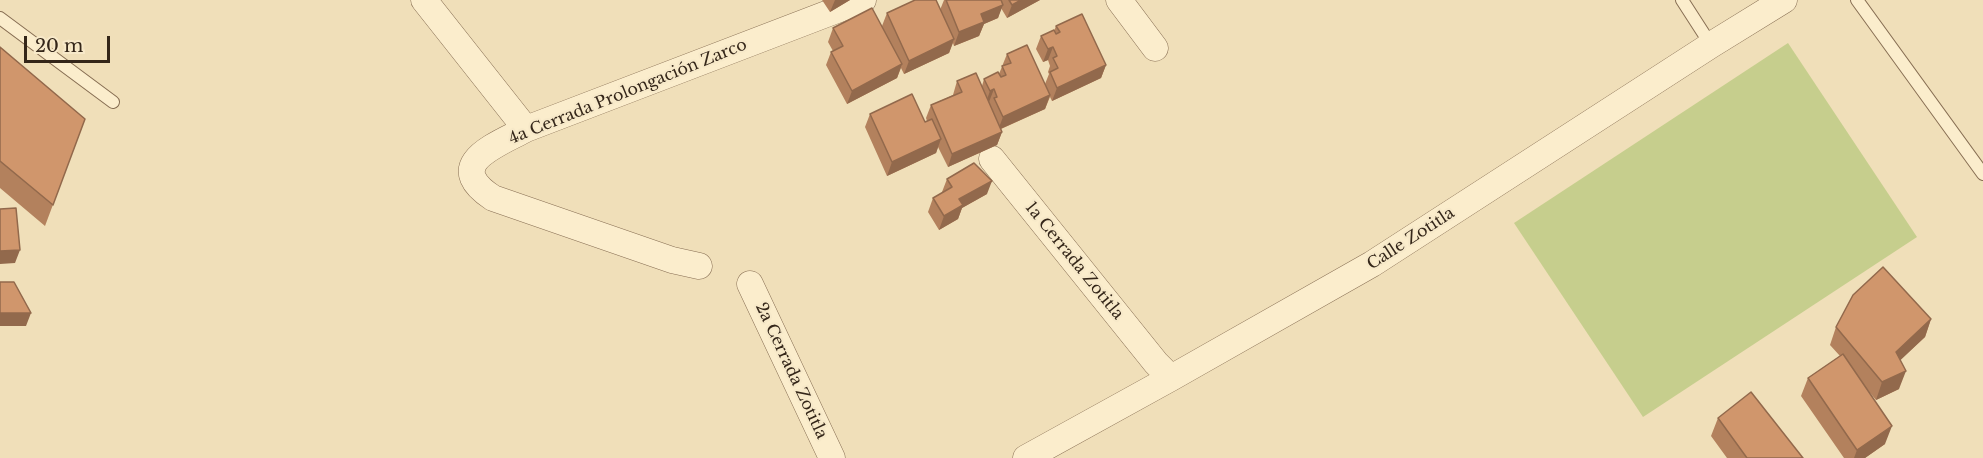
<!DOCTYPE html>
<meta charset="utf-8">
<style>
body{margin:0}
#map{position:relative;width:1983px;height:458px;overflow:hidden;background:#f0dfb9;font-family:"Libre Baskerville",serif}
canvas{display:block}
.scale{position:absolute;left:24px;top:36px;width:86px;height:27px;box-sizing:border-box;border:3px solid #342619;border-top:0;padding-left:8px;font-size:18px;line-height:21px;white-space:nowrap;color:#342619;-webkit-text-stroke:4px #f7e9c9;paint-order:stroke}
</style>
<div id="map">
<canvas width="1983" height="458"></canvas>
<div class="scale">20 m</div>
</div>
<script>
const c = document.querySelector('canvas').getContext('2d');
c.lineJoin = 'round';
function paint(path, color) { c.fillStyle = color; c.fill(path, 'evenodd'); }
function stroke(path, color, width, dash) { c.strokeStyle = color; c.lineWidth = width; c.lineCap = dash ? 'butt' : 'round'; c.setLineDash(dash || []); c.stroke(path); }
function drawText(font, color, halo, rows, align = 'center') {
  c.font = font + ' "Libre Baskerville",serif'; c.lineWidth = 4.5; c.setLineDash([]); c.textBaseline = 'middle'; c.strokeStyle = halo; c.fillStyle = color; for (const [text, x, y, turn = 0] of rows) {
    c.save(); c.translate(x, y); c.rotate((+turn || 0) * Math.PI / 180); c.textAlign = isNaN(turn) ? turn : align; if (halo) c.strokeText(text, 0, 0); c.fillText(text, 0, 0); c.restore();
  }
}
paint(new Path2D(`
 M1788,43L1917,237L1643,417L1514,223Z`), '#c6ce8d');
const service = new Path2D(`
 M1682,0L1711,45
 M1857,0L1983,174
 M0,18L113,102`);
const minor = new Path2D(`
 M424,0L526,129
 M1119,0L1155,48
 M992,159L1156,363L1171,378
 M699,266L672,260L493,198C441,164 497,145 526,129L863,0
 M750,284L832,458
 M1026,458L1171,378L1372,264L1711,45L1784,0`);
stroke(service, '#876e53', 14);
stroke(minor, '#876e53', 27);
stroke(service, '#fbedcc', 12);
stroke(minor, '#fbedcc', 26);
paint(new Path2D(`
 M822,0H850L830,12Z
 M944,0H1040L1007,18L1001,8L998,18L984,24L979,36L954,46L953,43L949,53L904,74L901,68L897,78L847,104L826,65L831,52L833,51L828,42L833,28L882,26L887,13L940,10Z
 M1056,26L1106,65L1101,78L1052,101L1050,97L1045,109L1001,129L1002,132L997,145L948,167L938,147L936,153L887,176L865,127L870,114L925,122L927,121L926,118L931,105L953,95L957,81L982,86L984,79L999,74L1007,54L1045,84L1049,74L1048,72L1050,66L1048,60L1043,62L1036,49L1041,36L1054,31Z
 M0,47L85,119L45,226L0,188Z
 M947,179L987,194L962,208L958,219L939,230L928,212L933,198L942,193V192Z
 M1931,319L1925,337L1900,360L1899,389L1876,400L1866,388L1885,444L1865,458H1844L1801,396L1808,378L1840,356L1830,345L1836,327Z
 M1718,418L1803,458H1727L1711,436Z`), '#b3815d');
paint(new Path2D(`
 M835,0H850L830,12Z
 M1021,0H1040L1007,18L1012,5Z
 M1003,5L998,18L984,24L979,36L954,46L959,32L981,14Z
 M954,39L949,53L904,74L909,61Z
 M1053,47L1048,60L1043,62L1048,49Z
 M902,64L897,78L847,104L852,91Z
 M1106,65L1101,78L1052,101L1057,88Z
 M994,89L989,102L985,105L990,91Z
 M1050,95L1045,109L998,130L1003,117Z
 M1002,132L997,145L948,167L952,154Z
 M941,139L936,153L887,176L892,162Z
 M992,181L987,194L962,208L958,219L939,230L944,216L959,199Z
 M20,250L15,263L0,264V251Z
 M0,313H31L26,326H0Z
 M1931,319L1925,337L1890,370L1896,352Z
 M1906,371L1899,389L1876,400L1882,382Z
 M1892,426L1885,444L1865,458H1854L1857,450Z`), '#92694c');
const building = new Path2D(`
 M915,0H936L954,39L909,61L887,13Z
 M946,0H1001L1003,5L981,14L984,22L959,32Z
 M1009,0H1021L1012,5Z
 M872,8L902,64L852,91L831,52L843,46L833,28Z
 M1082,14L1106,65L1057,88L1050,72L1058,68L1053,58L1057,56L1053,47L1048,49L1041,36L1054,30L1056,34L1060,32L1056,26Z
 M1027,45L1050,95L1003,117L994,98L997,97L994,89L990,91L984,79L998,72L1001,77L1006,75L1002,66L1011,63L1007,54Z
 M0,47L85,119L53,205L0,161Z
 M976,73L1002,132L952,154L931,105L962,92L957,81Z
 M912,94L925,122L932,119L941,139L892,162L870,114Z
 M974,163L992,181L959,199L963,205L944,216L933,198L952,187L947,179Z
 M16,208L20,250L0,251V209Z
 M1883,267L1931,319L1896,352L1906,371L1882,382L1836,327L1853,295Z
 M0,282H14L31,313H0Z
 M1843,354L1892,426L1857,450L1808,378Z
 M1751,392L1803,458H1747L1718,418Z`);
paint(building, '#d0966c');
stroke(building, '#92694c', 1.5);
drawText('16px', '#342619', '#f7e9c9', [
 ["4a Cerrada Prolongación Zarco",628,92,-22],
 ["Calle Zotitla",1411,239,-33],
 ["1a Cerrada Zotitla",1074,261,51],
 ["2a Cerrada Zotitla",791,371,65]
]);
</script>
